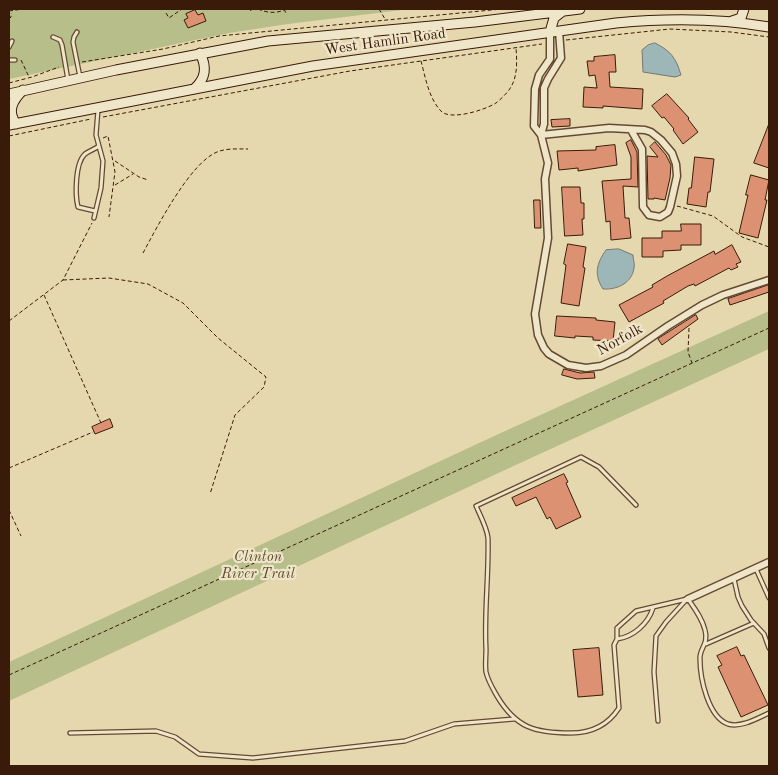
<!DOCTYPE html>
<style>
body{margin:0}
#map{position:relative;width:778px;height:775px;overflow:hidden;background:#e6d8ae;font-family:"Old Standard TT",serif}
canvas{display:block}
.frame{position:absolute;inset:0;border:10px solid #3a1b09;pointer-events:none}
</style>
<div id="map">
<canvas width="778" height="775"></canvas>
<div class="frame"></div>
</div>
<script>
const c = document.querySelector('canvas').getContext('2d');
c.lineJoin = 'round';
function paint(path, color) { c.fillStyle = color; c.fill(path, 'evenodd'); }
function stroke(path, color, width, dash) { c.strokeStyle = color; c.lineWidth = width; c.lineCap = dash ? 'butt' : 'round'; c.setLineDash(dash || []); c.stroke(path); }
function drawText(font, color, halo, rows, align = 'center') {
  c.font = font + ' "Old Standard TT",serif'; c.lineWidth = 4.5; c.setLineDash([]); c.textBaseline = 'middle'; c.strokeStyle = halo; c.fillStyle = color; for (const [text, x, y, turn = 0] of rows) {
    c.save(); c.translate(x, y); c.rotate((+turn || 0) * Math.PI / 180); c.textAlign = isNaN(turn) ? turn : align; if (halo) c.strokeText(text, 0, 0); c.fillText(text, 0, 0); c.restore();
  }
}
paint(new Path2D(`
 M9,9H410L288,24L229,33L9,79Z
 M769,311V349L507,469L9,701V662L492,437Z`), '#b7be89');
const water = new Path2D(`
 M655,43C671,51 676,58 681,75L675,77L643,72L642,50L648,45Z
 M619,249L633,255C633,259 635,264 634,268C632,283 617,290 603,289C594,275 596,264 606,250Z`);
paint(water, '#9db6b7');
stroke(water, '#757871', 1);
const building = new Path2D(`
 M195,10L198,15L203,13L206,21L188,28L184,20L188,18L186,14Z
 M615,55L616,72H609L610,87L643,89L642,109L603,106V108L583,107L584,87L597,88L595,75L589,76L587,61H594V57Z
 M667,94L689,118L688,119L698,132L683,144L673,130L674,129L664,117L662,118L652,106Z
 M570,119V126L552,127L551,120Z
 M769,124V168L754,163Z
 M631,140L637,152L638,187L623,186L625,218H629L631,238L611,240L610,221L606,222L602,181L631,179V157L626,143Z
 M655,142L666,155L671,165L670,178L665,200L654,198V199H648L647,156L658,157L650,147Z
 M615,145L617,165L578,171V168L559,170L557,151L596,150V147Z
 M695,157L714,159L710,192H708L706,207L687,204L689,188H691Z
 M751,175L769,180L765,200H767L758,238L739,233L748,195H746Z
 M562,187H580L581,203H584V219H582L583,235L565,236Z
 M534,200H540L541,228H535Z
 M681,224H701V245H681V250L663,251V257H642V238H662V231H681Z
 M568,244L586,247L583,267L585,268L579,306L561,303L566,265L564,264Z
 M732,245L741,262L736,264L738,267L731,270L729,268L695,286L694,284L688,286L663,301L664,303L629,322L619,305L653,287L652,285L667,276L714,251L715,254Z
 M769,285V292L730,305L728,299Z
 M696,315L698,319L662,345L658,339Z
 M557,316L596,318V320L615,322L613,341L593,340V337L575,336V338L555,336Z
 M564,369L580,373L594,372L595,378L577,379L562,375Z
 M110,419L113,427L95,434L92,427Z
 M564,474L568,482L566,483L581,517L556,529L550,517L547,519L536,497L516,506L512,498Z
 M737,647L741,656L744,655L768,705L741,717L718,667L722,665L717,656Z
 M599,648L603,695L578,697L573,650Z`);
paint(building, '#dc9172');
stroke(building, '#3a1b09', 1);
const service = new Path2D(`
 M77,32L74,37L73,42L80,77
 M53,37L60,40L62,45L68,80
 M9,47L12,41
 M9,60H15
 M95,211L78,207C75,195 75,163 85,154C89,151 95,149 99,146
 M94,218L101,188L103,161L96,135L98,110
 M756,569L769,598
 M734,579L738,597L742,606L751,620L764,634L769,648
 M688,599C695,609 702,618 705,630C709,644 699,649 700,659C700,678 708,717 728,724C741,728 758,718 769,713
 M653,608C648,624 633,637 617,639V628L636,611L687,599
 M617,639L614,645L619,708C608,725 591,733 571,733C535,733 516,728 497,696C493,689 488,681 486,672C485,665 486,657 486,649C484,612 489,575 488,538C487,528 480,515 476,506L581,457L599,467L636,505
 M706,644L754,623
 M658,721L654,672L656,636L666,622L687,599
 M70,733L156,731L175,737L199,754L253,758L405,741L454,724L514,719`);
const minor = new Path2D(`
 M559,31L561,58L548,79L544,88V124L541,135L548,163L545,179L548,238L535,314L538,335L544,348L549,354L568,365L586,368L601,366L626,355L668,326L702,305L723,295L769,280
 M541,135L609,128L645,130L651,132L661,140L672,153L676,164L677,176L670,207L668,212L660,217L649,215L643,207L642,149L631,130
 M541,135L534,126L535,89L539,75L550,59V32
 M688,599L769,562`);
const secondary = new Path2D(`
 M732,21L741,18L744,9
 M550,32L554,18L563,11
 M195,88C206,78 207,67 200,53
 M9,94L116,70L268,41L475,22L580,9
 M16,124C7,111 12,101 23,90
 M9,125L313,66L616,23C667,18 718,18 769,27`);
stroke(service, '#654a32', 5.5);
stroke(minor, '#654a32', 9);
stroke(secondary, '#3a1b09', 11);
stroke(new Path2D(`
 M213,9H216
 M250,9L251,11
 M258,9C267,13 277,14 286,9
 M284,9L286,13
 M379,9L385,19
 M9,11L23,9
 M166,13L169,18L182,9
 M9,19L11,17V13
 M566,40L670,29L731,32L769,37
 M21,60L29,77
 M421,61C425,76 429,99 441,111C450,121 485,110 496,103C500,100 506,94 509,90C518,78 517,61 516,48
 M82,62L163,49L219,36L502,9
 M9,83L32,77L59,67
 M103,117L350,71L542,44
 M9,136L91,119
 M103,138L108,136L115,172L109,217
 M115,161L139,177L148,180
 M115,185L133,174
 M677,206L713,216L742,237L769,247
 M143,253C157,227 190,163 217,152C227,148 238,149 248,149
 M63,280L109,278L148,284L183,303L218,338L266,377L264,387L235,415L210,494
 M44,295L101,423
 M9,321L63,280L92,223
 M689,328L688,352L692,363
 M9,468L93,432
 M9,510L21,536
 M9,675L769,328`), '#3a1b09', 1, [4, 2.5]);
stroke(service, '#efe6ca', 3);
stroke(minor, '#efe6ca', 6);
stroke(secondary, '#efe6ca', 9);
drawText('15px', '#3a1b09', '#efe6ca', [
 ["West Hamlin Road",385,42,-8],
 ["Norfolk",620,340,-29]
]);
drawText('italic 15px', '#604c2f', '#efe6ca', [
 ["Clinton",258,557],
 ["River Trail",258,574]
]);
</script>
